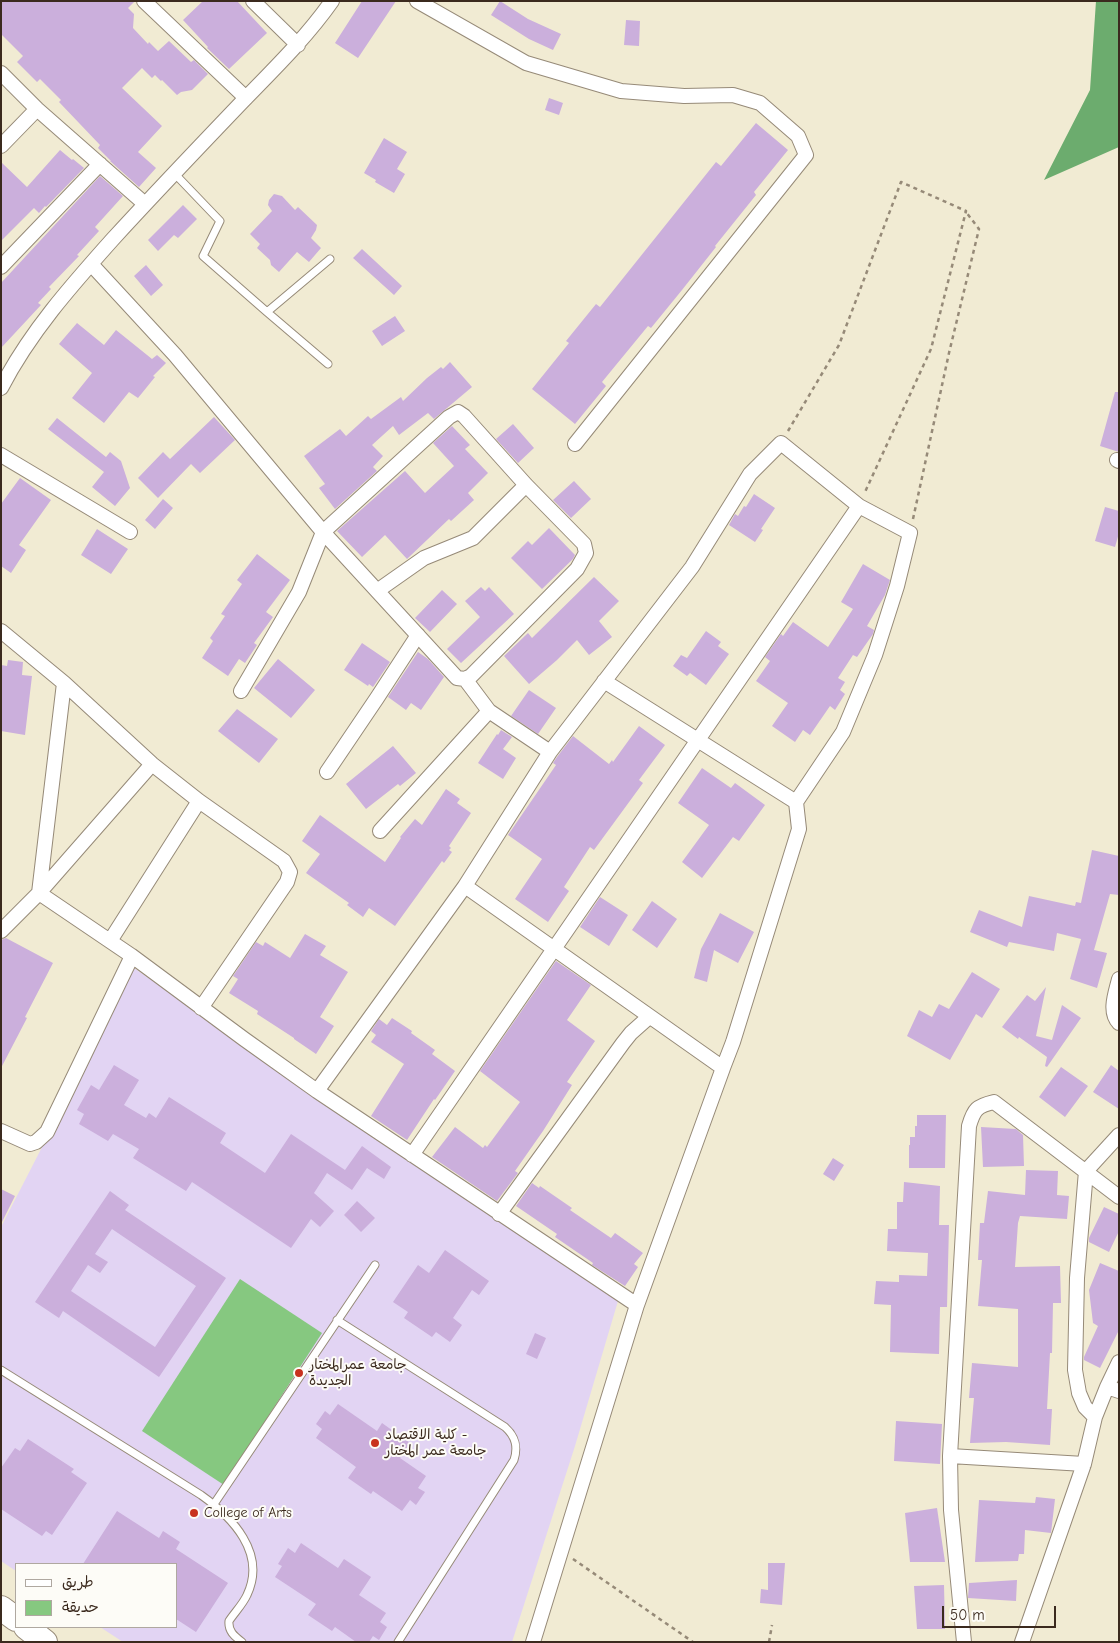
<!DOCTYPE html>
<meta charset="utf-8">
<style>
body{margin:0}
#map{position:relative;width:1120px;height:1643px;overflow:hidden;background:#f1ebd3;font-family:"Comic Neue","Playpen Sans Arabic",sans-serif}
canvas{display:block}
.frame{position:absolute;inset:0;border:2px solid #3b2a1e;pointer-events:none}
.legend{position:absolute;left:15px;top:1563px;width:162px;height:65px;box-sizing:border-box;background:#fdfcf7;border:1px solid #afa8a0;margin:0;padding:6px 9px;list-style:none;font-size:15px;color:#3b2a1e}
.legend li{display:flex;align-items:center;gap:10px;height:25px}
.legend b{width:25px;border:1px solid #afa8a0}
.scale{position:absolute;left:942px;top:1606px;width:114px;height:22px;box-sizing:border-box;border:2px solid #3b2a1e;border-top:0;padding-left:6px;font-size:15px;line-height:18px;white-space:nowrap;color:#3b2a1e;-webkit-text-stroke:4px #fdfcf7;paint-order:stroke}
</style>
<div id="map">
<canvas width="1120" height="1643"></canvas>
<div class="frame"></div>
<ul class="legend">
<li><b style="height:6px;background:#fff"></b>طريق</li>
<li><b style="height:14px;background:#86c880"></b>حديقة</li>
</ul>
<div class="scale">50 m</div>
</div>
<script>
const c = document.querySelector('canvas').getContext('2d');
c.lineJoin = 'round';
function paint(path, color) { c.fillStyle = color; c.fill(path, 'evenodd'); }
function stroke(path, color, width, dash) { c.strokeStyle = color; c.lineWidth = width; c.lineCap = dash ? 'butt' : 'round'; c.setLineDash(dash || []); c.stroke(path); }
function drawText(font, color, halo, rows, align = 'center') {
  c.font = font + ' "Comic Neue","Playpen Sans Arabic",sans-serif'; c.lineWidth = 4; c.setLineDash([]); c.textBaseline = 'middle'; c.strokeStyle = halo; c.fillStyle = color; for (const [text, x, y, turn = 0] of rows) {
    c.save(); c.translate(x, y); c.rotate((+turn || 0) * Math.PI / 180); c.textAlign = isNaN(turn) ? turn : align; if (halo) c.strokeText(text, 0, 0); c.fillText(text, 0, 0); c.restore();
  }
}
paint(new Path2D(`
 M134,968L618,1301L575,1446L512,1642H123L100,1627H176V1564H16V1571L1,1561V1227Z`), '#e2d4f3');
paint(new Path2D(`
 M240,1279L322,1333L224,1485L142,1431Z`), '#86c880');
paint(new Path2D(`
 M1096,1H1119V147L1044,180L1090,90Z`), '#6cac6e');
paint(new Path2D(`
 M1,1H135L128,8L134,14L133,28L148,44L149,42L158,51L169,41L191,62L194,60L208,74L192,90L181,92L177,95L162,80L161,81L155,75L152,78L142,68L122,88L162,126L138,152L156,168L139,187L110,161H111L98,148L100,145L59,102L61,100L40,79L37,82L17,62L23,56L1,34Z
 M203,1H237L267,33L229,69L207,48L208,47L183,20Z
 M362,1H396L358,58L335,43Z
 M500,1L528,19L561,34L553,50L529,39L491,15Z
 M626,20L640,21L639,46L624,45Z
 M549,98L563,103L559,115L545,110Z
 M756,123L788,150L754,192L756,195L715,246L716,247L682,290L651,328L648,326L602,382L606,386L575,424L532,389L569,343L566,341L596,304L600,307L716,162L721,166Z
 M384,138L407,152L397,169L405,174L394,193L375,182L376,180L364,173Z
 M60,150L72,160L73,159L84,168L46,207L45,206L39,213L34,208L1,241V162L27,187Z
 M100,176L123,196L95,227L99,231L77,255L79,256L49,287L51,289L38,303L41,305L1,348V283Z
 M274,194L282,196L295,210L298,207L317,225L316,230L311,238L321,248L309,262L297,252L279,272L271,265L270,260L257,248L260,244L250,234L272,211L268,205L269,200Z
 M183,205L197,219L178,238L174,235L158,251L148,240Z
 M362,249L402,286L394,295L353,258Z
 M146,265L163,285L151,296L134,276Z
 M395,316L405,331L382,346L372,331Z
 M77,323L104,345L116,330L152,359L157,355L166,363L153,376L155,377L138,398L129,392L104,423L72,398L92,373L59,344Z
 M450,362L472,387L434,419L428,413L399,435L393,426L372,445L383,456L373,467L377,471L335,509L319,488L325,484L304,456L340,429L346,436L368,416L371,419L401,397L403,401L427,378L441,367L443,369Z
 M1115,392H1119V452L1100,446Z
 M214,417L235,440L200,473L191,464L158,498L138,478L163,452L170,459Z
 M57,418L106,457L110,452L121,461L130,488L115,506L92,487L104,472L48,429Z
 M513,424L534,448L518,463L496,439Z
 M452,426L470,445L465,449L488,473L468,493L474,500L451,521L449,519L407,559L385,535L362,557L337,531L405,471L425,493L454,466L433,443Z
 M20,478L51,500L19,545L26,550L11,573L1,566V504Z
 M574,481L591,499L571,518L553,500Z
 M754,494L775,508L761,529L763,530L755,542L729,525L735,514L738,516L744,506L746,507Z
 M163,499L173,508L155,529L145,520Z
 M1105,507L1119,511V533L1115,547L1095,541Z
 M549,528L575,555L573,559L542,589L511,558L528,541L532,545Z
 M97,529L128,549L111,574L81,555Z
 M257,554L290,580L266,612L273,617L254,643L257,645L245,663L239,659L228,676L202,658L213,641L210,638L225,616L221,614L242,584L237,580Z
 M863,564L890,580L885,595L867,626L874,630L873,634L857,657L853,655L838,678L845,682L840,690L845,694L835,710L830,706L810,735L803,730L795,742L772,726L788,703L756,681L770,661L765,657L781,634L783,636L793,622L828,647L853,609L841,602Z
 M594,577L619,601L599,621L612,637L589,655L577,640L557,660L529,684L504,656L528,633L532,638Z
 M481,587L485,591L489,587L514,614L461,663L447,649L480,617L465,601Z
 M442,590L457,604L430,632L415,618Z
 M706,631L721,642L718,646L729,654L706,685L690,673L687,676L673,666L681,655L687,658Z
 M362,643L390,662L373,687L369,684L368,686L344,670Z
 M418,652L428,659L444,677L421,710L411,703L406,710L388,697Z
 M278,659L315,690L291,718L254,688Z
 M8,660L23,662L22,675L32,676L25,735L1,731V665L7,666Z
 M529,690L556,708L538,734L511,716Z
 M237,709L278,739L259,763L218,731Z
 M639,726L665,745L639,780L643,783L594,850L590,847L564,887L569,891L548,922L515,899L542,859L508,835L556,765L553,763L557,757L573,736L609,764L612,760L613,762Z
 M501,730L512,737L503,749L516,758L503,779L478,763L497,734L498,735Z
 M393,746L416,773L400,786L398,784L366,809L346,784Z
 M702,768L731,788L735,783L765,805L739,841L733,837L702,878L682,862L709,825L678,803Z
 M446,789L460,799L457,803L471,813L449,846L451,848L449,850L452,852L444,863L442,861L395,926L369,908L363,917L347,905L349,903L306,873L320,854L302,841L320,815L385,862L401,838L400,837L415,819L422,825Z
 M1092,850L1119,856V895L1110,894L1094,950L1107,953L1097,988L1070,979L1081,939L1057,933L1054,951L1009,942L1007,947L970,932L979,910L1022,927L1029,896L1075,906L1076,902L1081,903Z
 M600,897L628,915L609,946L580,927Z
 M652,901L677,919L657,948L632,930Z
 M720,913L754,932L738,963L714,950L707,982L694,978L701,949Z
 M305,934L326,946L320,955L348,972L320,1017L334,1026L316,1054L294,1039V1038L257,1014L258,1011L229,993L238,979L233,976L256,942L263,946L265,942L290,958Z
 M6,938L53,963L25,1017L27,1018L1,1068V940Z
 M556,961L591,985L567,1020L595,1041L567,1082L572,1085L543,1131L515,1171L518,1173L497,1201L432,1157L455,1127L483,1148L485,1145L487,1147L520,1102L480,1071Z
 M972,972L1000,989L982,1018L976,1014L950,1060L907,1036L919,1010L932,1017L939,1004L949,1009Z
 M1046,987L1036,1036L1052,1040L1062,1005L1081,1018L1047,1067L1045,1066L1047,1057L1019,1037L1018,1039L1002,1027L1027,995L1035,1001Z
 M392,1018L412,1031L411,1033L435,1050L432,1054L455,1071L435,1100L434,1099L407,1140L371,1116L404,1064L371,1042L376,1035L371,1031L379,1019L387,1025Z
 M114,1065L139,1080L124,1105L146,1118L149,1113L156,1118L169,1097L226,1133L220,1143L265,1173L291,1134L345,1170L362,1146L391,1167L384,1179L367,1168L352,1190L327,1173L314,1193L334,1211L320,1227L311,1219L291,1248L192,1182L186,1191L133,1158L139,1149L113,1134L108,1141L79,1124L84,1114L77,1110L91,1085L99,1090Z
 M1111,1065L1119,1071V1109L1093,1092Z
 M1061,1067L1088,1086L1065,1117L1039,1097Z
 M917,1115H946L945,1168H909V1145H910V1137H915V1126H917Z
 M981,1127L1016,1129L1023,1135L1024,1166L983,1167Z
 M833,1158L844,1165L834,1181L823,1174Z
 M1026,1170L1058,1171L1057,1195L1069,1196L1067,1219L1020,1216L1018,1223L1015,1267L1060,1266L1061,1303H1053L1052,1353H1050L1047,1409H1052L1050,1445L1006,1442L970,1443L974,1398H969L972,1363L1018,1367V1309L978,1306L982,1260H978L980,1223H984L988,1191L1025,1195Z
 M904,1182L940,1186L939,1225H949L947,1307H940L939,1354L890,1352L891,1305L874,1304L876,1281L899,1282V1275L927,1276L928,1253L887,1251L888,1229H897V1202H903Z
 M532,1183L539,1188L540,1186L572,1208L570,1210L611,1238L615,1233L643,1253L634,1264L638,1267L625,1286L592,1265L593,1263L555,1237L557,1234L516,1206Z
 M1,1189L15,1196L1,1224Z
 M110,1191L129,1205L125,1210L226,1278L159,1377L63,1311L59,1318L35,1302ZM112,1229L196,1286L155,1347L71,1291L88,1265L100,1273L108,1262L95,1254Z
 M357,1201L375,1218L361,1232L344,1215Z
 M1104,1207L1119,1214V1231L1109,1252L1089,1242V1238Z
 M445,1250L489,1281L479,1295L472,1290L453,1318L462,1325L450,1342L436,1332L432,1337L404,1318L408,1312L393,1302L418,1265L429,1273Z
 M1100,1263L1119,1271V1330L1100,1368L1084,1360V1357L1098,1326L1093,1323L1089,1290Z
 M535,1333L546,1338L537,1359L526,1354Z
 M338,1404L377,1431L382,1423L410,1443L400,1458L426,1476L418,1488L425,1492L416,1505L410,1500L402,1511L373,1491L371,1494L348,1478L356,1467L316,1438L322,1429L316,1424L325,1411L330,1415Z
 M896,1421L942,1424L940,1464L894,1461Z
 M28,1439L74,1469L71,1472L87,1483L52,1535L46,1531L42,1536L1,1509V1468L15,1448L20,1451Z
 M1036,1497L1055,1499L1051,1533L1025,1530L1024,1554H1019L1018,1561L975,1562L979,1500L1035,1503Z
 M937,1508L945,1562H910L905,1513Z
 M117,1511L159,1538L163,1531L180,1542L176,1549L228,1583L196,1632L176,1619V1564H83Z
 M301,1543L338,1568L344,1559L371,1577L359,1595L386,1613L380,1622L387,1627L379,1640L373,1636L369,1642H356L335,1627L332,1631L308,1615L316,1604L275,1577L282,1566L278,1564L288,1548L295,1553Z
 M768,1563H785L782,1605L760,1603L761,1589L768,1590Z
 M1017,1580L1016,1601L968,1598L969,1583Z
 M944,1585L945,1629H917L914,1586Z`), '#cbafdc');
const service = new Path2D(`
 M174,173L220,221L203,256L267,312L330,259
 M267,312L328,364
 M337,1320L505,1427C516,1437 518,1447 514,1460L398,1642
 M1,1370L201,1495C232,1517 267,1553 247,1595C243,1604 235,1612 229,1621C228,1631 234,1636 242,1642
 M214,1504L375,1265`);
const minor = new Path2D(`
 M144,1L246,98
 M253,1L298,45
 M417,1L526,63L621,91L684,96L733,95L760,103L798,136L806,155L575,444
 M1,73L37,109L145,204
 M1,146L37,109
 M91,264L175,355L323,532L457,678L465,679L471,676L577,569L586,553L584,544L526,485L464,416L458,412L449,417L323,532L299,592L241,691
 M1,267L100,164
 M1,388C30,332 71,286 112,240C155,193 198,148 242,102C273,70 306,38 332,1
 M1,455L130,532
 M1117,460L1119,461
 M377,591L424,558L473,538L526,485
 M1,631L64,683L152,764L199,801L284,861L290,872L287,882L201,1008
 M604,681L796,802L843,732L875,655L897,586L910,533L859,506
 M327,772L377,698L418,635
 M380,831L489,711
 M465,886L550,752L489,711L465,679
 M39,893L64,683
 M39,893L152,764
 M1,931L39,893L132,956
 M110,941L199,801
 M1119,979C1116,992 1108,1012 1119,1023
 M723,1068L733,1042L799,829L796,802
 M317,1091L465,886L723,1068L637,1305L533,1642
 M1,1131L30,1144L36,1142L47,1132L132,956L244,1039L317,1091L637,1305
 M412,1155L859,506L781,443L750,474L692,567L550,752
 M499,1214L623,1043L631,1033L649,1017
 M1107,1387L1119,1391
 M1095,1417L1085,1407L1079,1393L1075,1370L1077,1278L1086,1171L1119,1135
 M950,1456L1084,1464
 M964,1642L951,1510L950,1456L969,1126C974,1109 977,1106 994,1102L1119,1197
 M1022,1642L1084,1464L1095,1417L1107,1387L1119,1362`);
const trunk = new Path2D(`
 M1,1608L16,1619
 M26,1627L45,1642`);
stroke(service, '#968a78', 9);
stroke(minor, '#968a78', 16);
stroke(trunk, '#968a78', 26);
stroke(new Path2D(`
 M788,431L839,345L901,182L966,211L931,349L865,492
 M913,519L949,353L979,229L966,212
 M573,1559L693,1642
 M769,1642L772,1625`), '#968a78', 2.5, [4, 4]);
stroke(service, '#fff', 7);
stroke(minor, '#fff', 14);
stroke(trunk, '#fff', 24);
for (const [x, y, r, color] of [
 [299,1373,5,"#c8321e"],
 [375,1443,5,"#c8321e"],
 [194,1513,5,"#c8321e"]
]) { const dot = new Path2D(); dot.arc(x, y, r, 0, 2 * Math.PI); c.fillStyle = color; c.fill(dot); stroke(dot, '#fdfcf7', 2); }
drawText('14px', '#3b2a1e', '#fdfcf7', [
 ["جامعة عمرالمختار",309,1365],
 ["الجديدة",309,1381],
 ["كلية الاقتصاد -",385,1435],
 ["جامعة عمر المختار",385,1451],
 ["College of Arts",204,1513]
], 'left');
</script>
